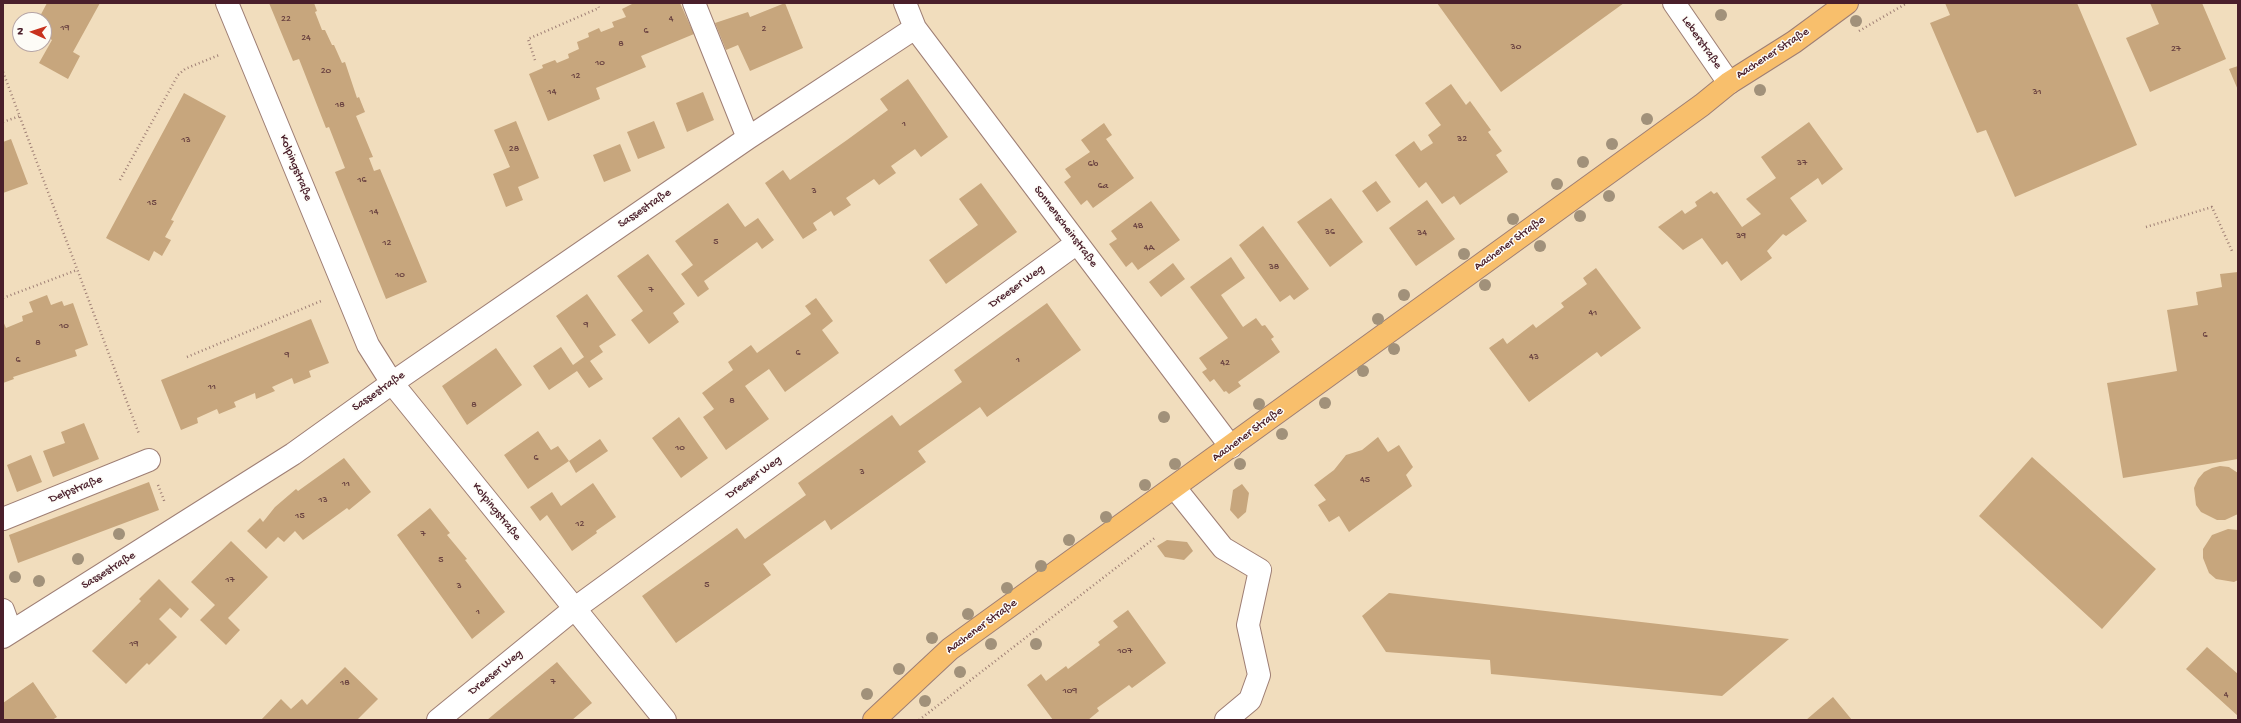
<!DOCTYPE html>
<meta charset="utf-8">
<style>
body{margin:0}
#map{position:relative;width:2241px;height:723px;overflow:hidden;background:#f1ddbd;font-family:"Gochi Hand",sans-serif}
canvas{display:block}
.frame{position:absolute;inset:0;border:4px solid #4a1f2b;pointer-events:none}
.north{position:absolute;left:12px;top:12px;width:40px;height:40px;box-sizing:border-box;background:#fdfcf7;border:1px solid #b5a4a5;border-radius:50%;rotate:273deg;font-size:11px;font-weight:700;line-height:16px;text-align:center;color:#4a1f2b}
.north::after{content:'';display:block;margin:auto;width:14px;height:18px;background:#c8321e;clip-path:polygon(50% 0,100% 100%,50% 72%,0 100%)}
</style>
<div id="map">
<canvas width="2241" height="723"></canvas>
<div class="frame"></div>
<div class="north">N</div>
</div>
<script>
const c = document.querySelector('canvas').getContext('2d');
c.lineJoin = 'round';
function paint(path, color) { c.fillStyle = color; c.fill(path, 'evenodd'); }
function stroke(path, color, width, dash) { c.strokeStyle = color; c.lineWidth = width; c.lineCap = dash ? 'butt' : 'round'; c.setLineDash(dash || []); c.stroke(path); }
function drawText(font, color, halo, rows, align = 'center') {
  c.font = font + ' "Gochi Hand",sans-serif'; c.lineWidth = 3; c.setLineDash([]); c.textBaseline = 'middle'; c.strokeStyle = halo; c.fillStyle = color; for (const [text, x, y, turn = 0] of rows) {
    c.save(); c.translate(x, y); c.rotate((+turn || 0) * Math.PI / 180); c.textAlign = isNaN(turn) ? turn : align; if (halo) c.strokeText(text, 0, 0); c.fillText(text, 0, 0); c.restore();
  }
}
paint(new Path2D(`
 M47,3H100L73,52L80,56L68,79L39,63L52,40L44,35V20H38Z
 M269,3H314L317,11L315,12L322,30H325L332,45H334L342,63L345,62L357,98L359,97L365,112L356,116L373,157L369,158L374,171L380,169L427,282L386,299L335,172L345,168L329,127L326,128L299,59L293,61Z
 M634,3H680L694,34L641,56L646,67L596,88L600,99L548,121L529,74L543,68L542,65L555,60L557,63L569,58L568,54L579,49L577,42L589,37L588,33L599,28L601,32L614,27L612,22L626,17L622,9Z
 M785,3L803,48L750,71L738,45L726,50L715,23L748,12L750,17Z
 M1437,3H1624L1501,92Z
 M1945,3H2077L2137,145L2015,197L1986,130L1977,133L1930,23L1950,15Z
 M2150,3H2202L2226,59L2150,92L2126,38L2159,24Z
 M2238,66V90L2229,69Z
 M908,79L948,137L921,157L915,149L891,166L896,173L879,185L874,179L846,198L851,205L834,216L831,211L813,223L817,230L803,239L765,183L783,170L790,180L847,140L888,110L880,99Z
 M1451,84L1466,105L1470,101L1491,130L1488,132L1502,151L1496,155L1508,172L1460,205L1454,196L1442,204L1426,182L1419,188L1395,155L1414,141L1421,151L1433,143L1428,135L1441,125L1425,103Z
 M703,92L714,120L687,132L676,103Z
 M184,93L226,116L171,220L174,221L165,237L171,240L162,256L154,251L149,261L106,238Z
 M516,121L539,178L518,187L523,200L506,207L493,174L510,167L494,130Z
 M654,121L665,148L638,159L627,132Z
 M1809,122L1843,169L1822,185L1818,178L1790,198L1807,221L1786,236L1783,234L1767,251L1772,258L1741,281L1727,261L1722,265L1702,238L1683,250L1658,227L1682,210L1685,214L1697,206L1695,202L1711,191L1714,194L1717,192L1742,227L1761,214L1746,199L1776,178L1761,157Z
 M1104,123L1112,135L1106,139L1134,178L1093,208L1087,200L1081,205L1064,182L1071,177L1065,169L1090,152L1081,140Z
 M11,139L28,184L3,193V142Z
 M620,144L631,171L604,182L593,155Z
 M1376,181L1391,202L1377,212L1362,191Z
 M981,183L1017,232L946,284L929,260L978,225L959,199Z
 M1331,198L1363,242L1330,267L1297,222Z
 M1427,200L1455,239L1416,266L1389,228Z
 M1151,201L1180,240L1138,270L1132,262L1126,267L1109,244L1117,239L1111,231Z
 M728,203L745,227L758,218L774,240L762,249L757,242L704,281L709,289L698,297L681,274L693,265L675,241Z
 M1263,226L1309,289L1294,300L1290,295L1280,302L1239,245Z
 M648,254L685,304L673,313L679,322L649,344L631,320L643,311L617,276Z
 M1231,257L1245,278L1221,295L1243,327L1256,318L1262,326L1265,325L1274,337L1271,339L1280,352L1238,382L1241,386L1229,394L1226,391L1224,392L1214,379L1210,382L1202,372L1207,369L1199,358L1228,338L1190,287Z
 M1173,263L1185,279L1161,297L1149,282Z
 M1596,268L1641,328L1601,357L1597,352L1529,402L1489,348L1503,338L1507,344L1533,324L1536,328L1564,307L1561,303L1587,284L1583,278Z
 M2238,272V459L2123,478L2107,383L2177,371L2167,310L2198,305L2196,292L2222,287L2220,274Z
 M587,294L616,335L599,346L603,352L590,361L603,379L589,388L577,371L549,390L533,366L561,347L573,365L584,357L556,316Z
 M47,295L51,305L62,301L64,306L73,303L88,345L75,350L77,356L13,377L14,379L3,383V321L6,328L23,321L22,316L33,312L29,302Z
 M816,298L833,321L822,330L839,353L785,392L769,369L745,386L769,419L726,450L703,417L714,409L702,393L733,370L728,362L751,345L757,353L811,314L805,306Z
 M1047,303L1081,350L987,417L980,407L918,451L926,462L831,530L825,520L763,564L771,575L676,643L642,596L737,528L745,539L806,495L798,483L892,415L900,426L962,382L954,370Z
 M311,319L329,363L309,371L311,377L294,384L292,378L272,387L275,391L256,399L255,393L234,402L236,407L219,414L217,409L197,418L198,423L181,430L161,380Z
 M496,348L522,385L467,425L442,386Z
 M679,417L708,458L681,478L652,438Z
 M84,423L99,459L53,477L43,451L65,443L61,432Z
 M538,431L551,450L558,446L569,461L600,439L608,451L576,473L569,461L528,489L504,455Z
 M1378,437L1388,452L1399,445L1413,467L1406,475L1412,486L1349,532L1339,516L1329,522L1318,505L1326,500L1314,485L1334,470L1346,455L1362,450Z
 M31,455L42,482L17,492L7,465Z
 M2032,457L2156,569L2102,629L1979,516Z
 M344,458L371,492L349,510L347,508L303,540L295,531L284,542L278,537L266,549L247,531L260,518L263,522L275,507L296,489L298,491Z
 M2220,466L2229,467L2238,473V514L2225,520H2217L2201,512L2196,505L2194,488L2198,479L2204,472L2212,468Z
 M149,482L159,510L18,563L9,535Z
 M593,483L616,517L596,531L597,533L572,551L547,515L540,521L530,507L552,492L561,506Z
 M1242,484L1249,493L1246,512L1238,519L1230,510L1233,490Z
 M430,508L450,533L447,535L467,559L465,560L505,612L472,639L397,535Z
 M2228,529L2238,530V580L2234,582L2216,579L2209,573L2203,558V549L2212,535Z
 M1167,540L1187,542L1193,551L1184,560L1165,557L1157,546Z
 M231,541L268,577L228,618L240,630L226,645L200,620L215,605L191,582Z
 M159,579L189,609L181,618L170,608L159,619L177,637L149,665L147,663L126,684L92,651L141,601L139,599Z
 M1389,593L1789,639L1722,696L1491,674L1490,660L1386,652L1362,616Z
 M1128,610L1166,663L1132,688L1129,685L1097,708L1099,711L1088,720H1053L1027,685L1041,674L1046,681L1066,666L1068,669L1100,645L1098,642L1118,627L1113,621Z
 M2207,647L2238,674V716L2186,669Z
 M557,662L592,703L572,720H487Z
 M345,667L378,699L357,720H261L281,699L291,709L302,699L307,705Z
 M33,682L57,717L52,720H3V703Z
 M1833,697L1852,720H1806Z`), '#c7a67d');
const minor = new Path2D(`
 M227,3L368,345L392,383L665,720
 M694,3L748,138
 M905,3L915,28L1231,447
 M1674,3L1729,83
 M1175,488L1223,548L1260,570L1248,625L1259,675L1250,700L1226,720
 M3,519L149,460
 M3,610L11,632
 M3,637L293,454L392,383L748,138L915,28
 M438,720L574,609L1077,243`);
const major = new Path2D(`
 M874,720L950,649L1702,105L1729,83L1794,42L1847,3`);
stroke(minor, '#9e7e74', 24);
stroke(major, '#9e7e74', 24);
stroke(new Path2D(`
 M1859,31L1907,3
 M535,60L528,39L599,8L598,3
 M3,72L139,434
 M3,122L20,116
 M120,180L178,75L185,69L219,55
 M2146,227L2212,207L2232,251
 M3,298L77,270
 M187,357L321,301
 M158,485L165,503
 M919,720L1156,537`), '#9e7e74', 2.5, [1, 3]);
stroke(minor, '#fff', 22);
stroke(major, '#f8bf6c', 22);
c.fillStyle = '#a1917a';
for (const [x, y] of [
 [1721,15],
 [1856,21],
 [1760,90],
 [1647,119],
 [1612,144],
 [1583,162],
 [1557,184],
 [1609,196],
 [1580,216],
 [1513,219],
 [1540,246],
 [1464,254],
 [1485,285],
 [1404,295],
 [1378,319],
 [1394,349],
 [1363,371],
 [1325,403],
 [1259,404],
 [1164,417],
 [1282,434],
 [1175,464],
 [1240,464],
 [1145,485],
 [1106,517],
 [119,534],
 [1069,540],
 [78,559],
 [1041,566],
 [15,577],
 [39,581],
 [1007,588],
 [968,614],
 [932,638],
 [991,644],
 [1036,644],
 [899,669],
 [960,672],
 [867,694],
 [925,701]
]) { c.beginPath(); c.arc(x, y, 6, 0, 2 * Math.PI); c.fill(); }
drawText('10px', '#694140', null, [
 ["22",286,19],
 ["4",671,19],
 ["19",65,28],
 ["2",764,29],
 ["6",646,31],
 ["24",306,38],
 ["8",621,44],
 ["30",1516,47],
 ["27",2176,49],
 ["10",600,63],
 ["20",326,71],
 ["12",576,76],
 ["14",552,92],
 ["31",2037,92],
 ["18",340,105],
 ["1",904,124],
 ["32",1462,139],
 ["13",186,140],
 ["28",514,149],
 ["37",1802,163],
 ["6b",1093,164],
 ["16",362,180],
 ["6a",1103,186],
 ["3",814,191],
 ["15",152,203],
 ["14",374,212],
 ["4B",1138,226],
 ["36",1330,232],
 ["34",1422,233],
 ["39",1741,236],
 ["5",716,242],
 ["12",387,243],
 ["4A",1149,248],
 ["38",1274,267],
 ["10",400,275],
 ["7",651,290],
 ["41",1593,313],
 ["9",586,325],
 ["10",64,326],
 ["6",2205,335],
 ["8",38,343],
 ["6",798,353],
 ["9",287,355],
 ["43",1534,357],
 ["6",18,360],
 ["1",1018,360],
 ["42",1225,363],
 ["11",212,387],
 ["8",732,401],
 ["8",474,405],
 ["10",680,448],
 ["6",536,458],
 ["3",862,472],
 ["45",1365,480],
 ["11",346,484],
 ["13",323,500],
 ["15",300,516],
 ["12",580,524],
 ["7",423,534],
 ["5",441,560],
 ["17",230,580],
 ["5",707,585],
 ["3",459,586],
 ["1",478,612],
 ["19",134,644],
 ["107",1125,651],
 ["7",553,682],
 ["18",345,683],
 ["109",1070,691],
 ["4",2226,695]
]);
drawText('12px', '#4a1f2b', '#fdfcf7', [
 ["Leberstraße",1701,43,55],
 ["Aachener Straße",1773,54,-33],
 ["Kolpingstraße",295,168,68],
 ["Sassestraße",645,209,-34],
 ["Sonnenscheinstraße",1065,227,53],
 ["Aachener Straße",1510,244,-36],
 ["Dreeser Weg",1017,287,-36],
 ["Sassestraße",379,392,-35],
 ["Aachener Straße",1248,435,-36],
 ["Dreeser Weg",754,478,-36],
 ["Delpstraße",76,490,-22],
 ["Kolpingstraße",496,512,51],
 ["Sassestraße",109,571,-32],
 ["Aachener Straße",982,627,-36],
 ["Dreeser Weg",496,673,-39]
]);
</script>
